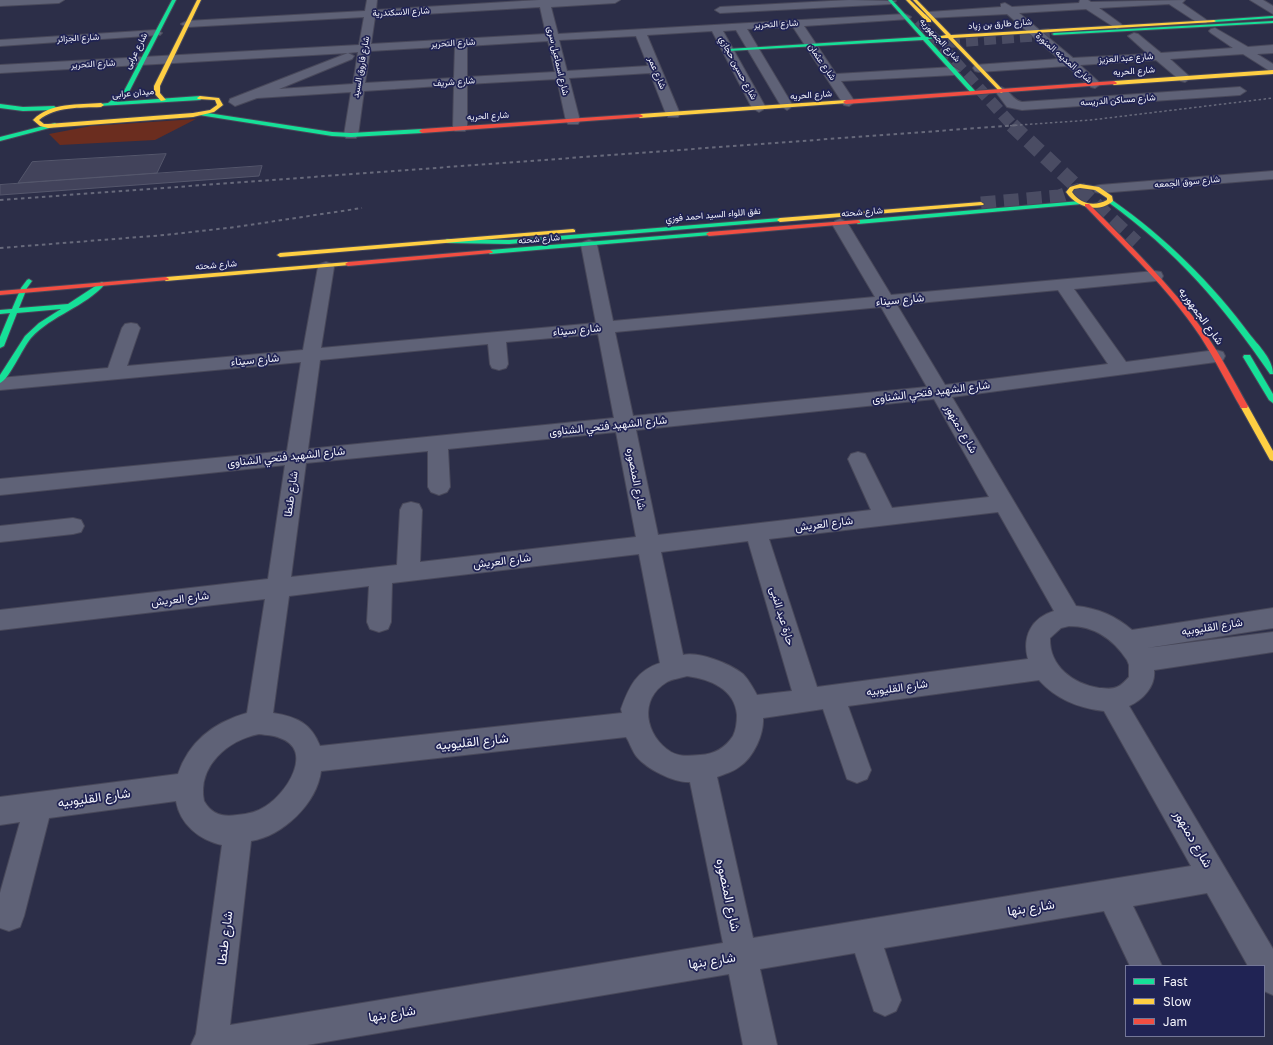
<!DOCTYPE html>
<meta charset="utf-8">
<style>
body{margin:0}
#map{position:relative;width:1273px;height:1045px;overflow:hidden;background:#2c2e48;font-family:"Golos Text",sans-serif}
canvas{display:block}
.legend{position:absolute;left:1125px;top:965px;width:140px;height:72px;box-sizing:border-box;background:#202354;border:1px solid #747797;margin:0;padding:5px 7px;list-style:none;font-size:12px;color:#f3f4fb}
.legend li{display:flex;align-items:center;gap:8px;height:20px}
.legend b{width:20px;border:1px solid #747797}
</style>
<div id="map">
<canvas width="1273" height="1045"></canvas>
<ul class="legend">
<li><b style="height:5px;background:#16e098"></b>Fast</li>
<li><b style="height:5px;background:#ffcf43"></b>Slow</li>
<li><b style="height:5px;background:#f24e42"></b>Jam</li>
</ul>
</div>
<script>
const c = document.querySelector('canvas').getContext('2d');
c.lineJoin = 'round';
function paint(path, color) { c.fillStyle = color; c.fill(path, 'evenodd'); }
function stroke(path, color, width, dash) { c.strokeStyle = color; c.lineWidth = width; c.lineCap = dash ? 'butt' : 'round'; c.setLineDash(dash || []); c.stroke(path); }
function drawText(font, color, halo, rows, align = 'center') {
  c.font = font + ' "Golos Text",Vazirmatn,sans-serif'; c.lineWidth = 3.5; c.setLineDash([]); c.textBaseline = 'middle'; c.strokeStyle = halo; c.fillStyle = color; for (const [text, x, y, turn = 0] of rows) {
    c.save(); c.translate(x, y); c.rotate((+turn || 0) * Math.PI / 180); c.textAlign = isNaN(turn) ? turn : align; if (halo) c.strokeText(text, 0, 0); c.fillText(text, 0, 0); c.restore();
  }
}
paint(new Path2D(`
 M196,119L155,140L60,145L49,134L91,126Z`), '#6b2d1f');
const building = new Path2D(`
 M166,154L157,173L18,183L32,162Z
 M262,166L259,176L0,195V185Z`);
paint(building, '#42435b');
stroke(building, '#55576c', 1);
stroke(new Path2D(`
 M918,21L1013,126
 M948,42L1054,34`), '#4a4c63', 12, [12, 6]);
stroke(new Path2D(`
 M1012,125L1136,243
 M981,204L1059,197L1080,190`), '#4a4c63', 15, [15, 8]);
const street = new Path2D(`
 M0,0H64L59,3L0,6Z
 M367,0H377L376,10L539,0H620L615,3L551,7L558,34L905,14L911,17L909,19L804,26L836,74L954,67L960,71L954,75L841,81L855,102L849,106L844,105L793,27L747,29L793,106L787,110L781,106L736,30L723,31L766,108L759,112L752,108L712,31L647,35L680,114L678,117H668L666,114L650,73L569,78L580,121L578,124H568L566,121L557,79L467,84V128L465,131H455L453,128L454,85L364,91L358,135L356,138H346L344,135L351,92L257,98L235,106L229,102L230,99L348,53L0,73V65L359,45L364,17L187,27L181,24L187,21L365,11ZM540,7L546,34L371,44L375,17ZM636,36L648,66L567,71L559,40ZM548,41L555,72L467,77V46ZM455,46L454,78L365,83L370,51ZM358,52L353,84L279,89L352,59L354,56L348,53Z
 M849,0L896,1L891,4L720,13L715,10L720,7Z
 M1080,0H1088L1091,2L1185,0L1182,3L1208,21L1206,23H1198L1169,4L1099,8L1121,24L1123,26L1117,29L1086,9L1019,13L1073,58L1148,54L1128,36L1134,33L1138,34L1161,53L1233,48L1211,33L1209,31L1211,29L1215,28L1248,47L1273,45V53L1257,54L1273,64V73L1243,54L1170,59L1191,78L1185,82L1181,81L1156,60L1080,65L1101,84L1095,88L1091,87L1067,66L979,72L975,71L973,68L975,65L1059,59L1007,14L929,18L924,15L929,12L1001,7V4L1005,3L1012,7L1079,3Z
 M1250,0H1263L1273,6V14Z
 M156,30L162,33L160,35L0,46V40Z
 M1001,87C1010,90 1012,100 1022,102L1240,87L1246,91L1240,95L1022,110L1007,107L995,91Z
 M1273,171V179L1100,193L1095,192L1093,189L1095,186L1100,185Z
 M840,219L845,221L848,224L891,295L1155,271L1161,272L1163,276L1161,280L1155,281L1074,289L1126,362L1216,350L1223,352L1225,356L1223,360L1216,362L952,397L1076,606C1097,608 1116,616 1132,630L1273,608V628L1147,648L1273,632V652L1154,670C1156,686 1143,700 1129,706L1273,949V995L1264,991V966H1248L1207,893L1133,906L1162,966H1130L1104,911L884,948L901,1000L896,1011L885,1016L874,1011L855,953L760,969L777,1045H743L729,974L307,1045H191L196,1034L222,845C199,840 180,824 176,801L49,818L24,916L20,927L9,931L0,928V893L20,822L0,825V797L178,774C189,741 215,722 247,713L265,599L0,630V610L268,579L285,465L0,495V479L287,451L301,362L0,390V378L108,368L122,328L125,324L131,323L137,324L140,328L127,366L303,350L318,267L320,264L326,262L332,264L334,267L321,348L596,323L581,245L583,242L589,240L595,242L597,245L613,321L875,297L832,224L835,221ZM1058,290L1108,364L945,385L897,305ZM881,307L927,387L633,416L615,332ZM598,334L614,418L308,449L320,360L488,344L490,364L492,368L499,370L506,368L508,364L506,342ZM934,399L989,497L892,508L865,454L858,452L851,454L848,459L871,510L658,535L636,430ZM616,432L636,537L420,562L422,510L419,504L411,502L403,504L400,510L397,565L291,577L306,463L428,451V487L431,492L439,495L447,492L450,487L448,449ZM998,512L1054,611C1031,618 1022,637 1028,659L817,687L769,539ZM748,541L792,691L757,695C753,688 749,680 743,674C731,664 698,651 683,655L661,552ZM639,554L660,663C636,671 629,687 621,709L622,713L320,746C311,723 297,717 273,713L289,596L369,586L367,622L370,629L379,632L388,629L391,622L392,583ZM1069,626C1095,626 1113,639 1127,660L1129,665V677C1125,681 1122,685 1117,687C1111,690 1104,688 1099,688C1073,684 1049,666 1050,638L1061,628ZM687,676C710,679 735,689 737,715C737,722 736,730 733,736C725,748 715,754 700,755C690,756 680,757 671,752C645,736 638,699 667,682C672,679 681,678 687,676ZM1039,680C1056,699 1078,708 1104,711L1191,866L753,938L717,777C724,774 733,772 739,767C754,757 764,734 763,718L823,709L847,779L857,783L867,779L871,770L848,706ZM259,734C266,735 274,735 280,738C315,750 286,794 266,806C257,812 248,814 237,815C223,817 212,815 204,801C197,766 228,740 259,734ZM626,737C630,743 632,751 637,757C647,769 674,783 690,782L723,943L230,1025L251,841C283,836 317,803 321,771Z
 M73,518L81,520L84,526L81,532L73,534L0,542V526Z`);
const fast = new Path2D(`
 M172,0H176L129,92L116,102L200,96L203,98L200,100L99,106V104L108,103L124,91Z
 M888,0H892L926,37L945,36V37L928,39L976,92V94H972L923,40L728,51L726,50L728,49L921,37Z
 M1273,16V18L1214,22L1212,21L1214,20Z
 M1273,21V23L1054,35L1052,34L1054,33Z
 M0,104L23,107L54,106L57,108L54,110L23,111L0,108Z
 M201,112L332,132L351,133L422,129L425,131L422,133L351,137L332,136L199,115V113Z
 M55,123L58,125L57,126L0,141V137Z
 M1108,200H1112C1166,238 1212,283 1251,336C1260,347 1273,360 1273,374H1270C1223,305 1176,251 1108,202Z
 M1080,201L1083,203L1082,204L858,224L855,222L858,220Z
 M780,218L782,219V221L509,244L447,243L444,241L447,239L509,240Z
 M709,232L711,233V235L490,254L487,252L490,250Z
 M29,279L32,281L27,288L19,308L68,304L100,283L102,282L105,284C85,307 52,315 31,338C23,347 9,380 0,383V375L25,336L39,323L61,309L17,313L4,346L0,348V337L10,313L0,314V310L12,309L21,288L27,280Z
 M1244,355H1250L1273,394V403L1269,400L1243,357Z`);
const slow = new Path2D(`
 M197,0H201L160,86V93L166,100L161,101L154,93V86Z
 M906,0H910L931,20V22H927Z
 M913,0H917L951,35L1214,20L1216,21L1214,22L953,38L1003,90V92L1001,93L948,38H941V36L946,35Z
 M1273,70V74L1114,85L1111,83L1114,81Z
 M200,96L219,98L223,105L214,112L193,117L48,128L40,126L33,120C50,102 79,105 101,103L104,105L101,107C80,108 56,106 39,120L44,124H48L193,113L210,110L217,105L215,100L198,99L197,98Z
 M846,100L848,101V103L640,118L637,116L640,114Z
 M1080,184L1099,187L1112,196L1113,201C1098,214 1076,207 1066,192L1070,187ZM1080,188L1095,190L1107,198V200C1094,207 1080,204 1072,192L1074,189Z
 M981,202L984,204L983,205L780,222L777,220L780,218Z
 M573,229L575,230V232L280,257L277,255L280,253Z
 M348,262L351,264L350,265L166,281L163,279L166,277Z
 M1244,403L1248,406L1273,451V461L1270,460L1240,406Z`);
const jam = new Path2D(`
 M1114,81L1117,83L1116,84L846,104L843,102L846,100Z
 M640,114L643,116L642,117L422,133L419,131L422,129Z
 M1085,204H1089C1130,245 1171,285 1205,333C1221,356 1234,381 1248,406L1247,408H1241C1227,384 1215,359 1200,336C1168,288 1125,248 1085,206Z
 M858,220L860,221V223L709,236L706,234L709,232Z
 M490,250L493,252L492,253L348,266L345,264L348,262Z
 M166,277L169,279L168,280L0,295V291Z`);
stroke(street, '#48485a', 2);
stroke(fast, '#48485a', 2);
stroke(slow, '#48485a', 2);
stroke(jam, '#48485a', 2);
paint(street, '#5f6277');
paint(fast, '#16e098');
paint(slow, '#ffcf43');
paint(jam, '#f24e42');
stroke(new Path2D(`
 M1005,126L1091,120L1273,98`), '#67697b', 1.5, [2.5, 2.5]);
stroke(new Path2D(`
 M0,200L1019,125
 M0,248L165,235L236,227L362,208`), '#67697b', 2, [3.5, 3.5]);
drawText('9px', '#f3f4fb', '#202354', [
 ["شارع الاسكندرية",401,12,-3],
 ["شارع التحرير",776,24,-3],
 ["شارع طارق بن زياد",1000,24,-4],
 ["شارع الجزائر",78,38,-3],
 ["شارع الجمهوريه",940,40,48],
 ["شارع التحرير",453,43,-3],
 ["شارع عرابى",136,51,-63],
 ["شارع المدينه المنورة",1064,58,41],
 ["شارع عبد العزيز",1126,58,-4],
 ["شارع اسماعيل سرى",558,61,77],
 ["شارع عثمان",822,62,56],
 ["شارع التحرير",93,64,-3],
 ["شارع فاروق السيد",361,67,-80],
 ["شارع حسين حجازي",738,68,62],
 ["شارع الحريه",1134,71,-4],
 ["شارع عمر",657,73,68],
 ["شارع شريف",454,82,-4],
 ["ميدان عرابى",133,93,-5],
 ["شارع الحريه",811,95,-4],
 ["شارع مساكن الدريسه",1118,100,-4],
 ["شارع الحريه",488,116,-3],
 ["شارع سوق الجمعه",1187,182,-5],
 ["شارع شحته",862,212,-5],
 ["نفق اللواء السيد احمد فوزي",713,215,-5],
 ["شارع شحته",539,239,-5],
 ["شارع شحته",216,265,-5]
]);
drawText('11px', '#f3f4fb', '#202354', [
 ["شارع سيناء",900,300,-5],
 ["شارع الجمهوريه",1201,316,54],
 ["شارع سيناء",577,330,-5],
 ["شارع سيناء",255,360,-5],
 ["شارع الشهيد فتحي الشناوى",931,392,-7],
 ["شارع الشهيد فتحي الشناوى",608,426,-6],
 ["شارع دمنهور",961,429,60],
 ["شارع الشهيد فتحي الشناوى",286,457,-6],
 ["شارع المنصوره",636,479,79],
 ["شارع طنطا",291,494,-82],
 ["شارع العريش",824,524,-7],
 ["شارع العريش",502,561,-7],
 ["شارع العريش",180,599,-7],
 ["حارة عبد النبى",782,616,73],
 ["شارع القليوبيه",1212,627,-9],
 ["شارع القليوبيه",897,688,-8]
]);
drawText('13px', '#f3f4fb', '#202354', [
 ["شارع القليوبيه",472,742,-6],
 ["شارع القليوبيه",94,798,-8],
 ["شارع دمنهور",1193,839,60],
 ["شارع المنصوره",728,895,78],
 ["شارع بنها",1031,908,-9],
 ["شارع طنطا",225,938,-83],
 ["شارع بنها",712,961,-9],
 ["شارع بنها",392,1014,-9]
]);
</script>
